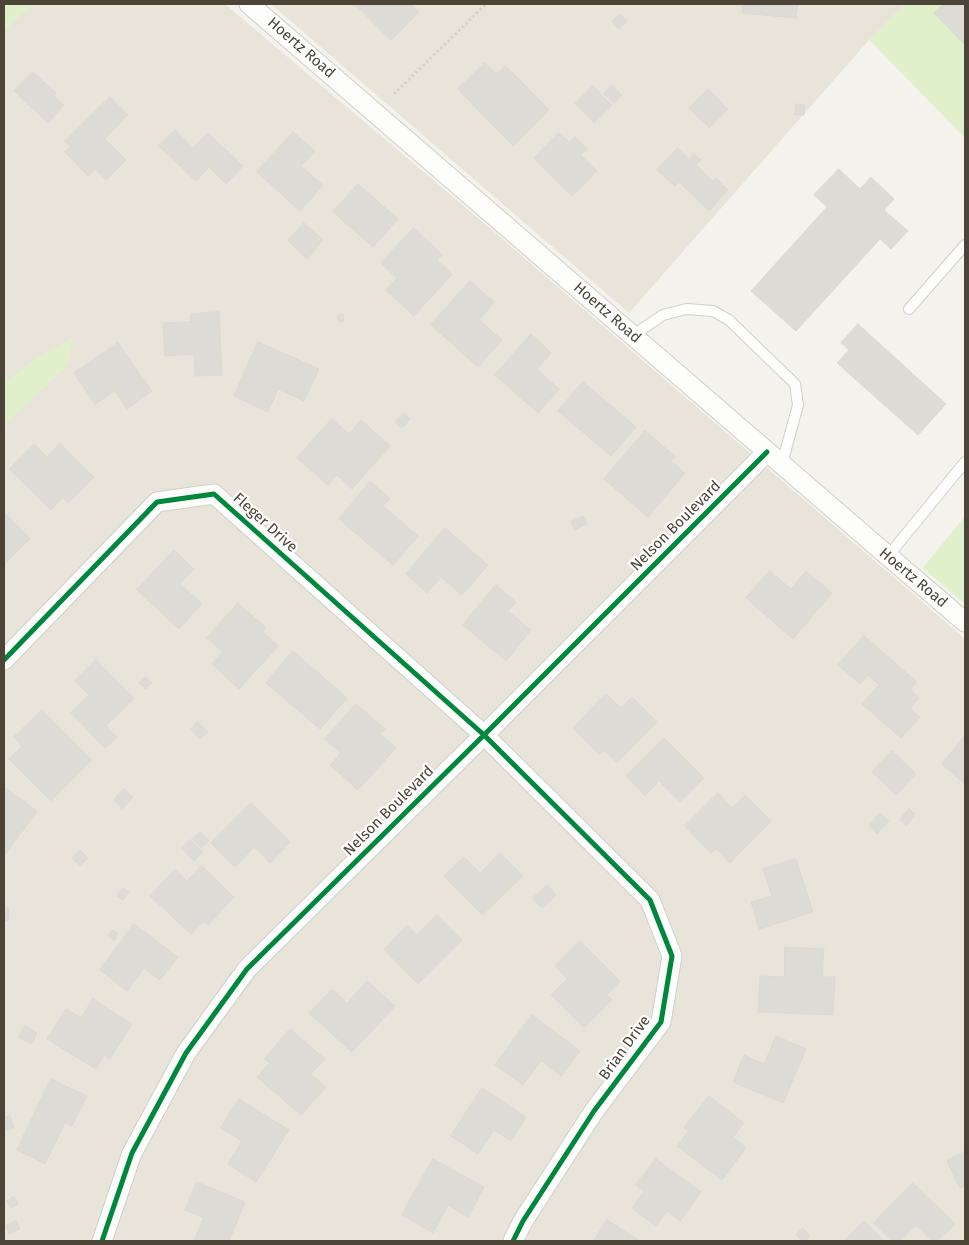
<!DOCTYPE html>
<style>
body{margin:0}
#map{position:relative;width:969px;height:1245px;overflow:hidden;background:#f3f2ed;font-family:"Fira Sans",sans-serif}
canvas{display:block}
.frame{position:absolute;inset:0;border:5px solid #4c4437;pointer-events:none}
</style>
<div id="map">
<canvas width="969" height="1245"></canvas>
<div class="frame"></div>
</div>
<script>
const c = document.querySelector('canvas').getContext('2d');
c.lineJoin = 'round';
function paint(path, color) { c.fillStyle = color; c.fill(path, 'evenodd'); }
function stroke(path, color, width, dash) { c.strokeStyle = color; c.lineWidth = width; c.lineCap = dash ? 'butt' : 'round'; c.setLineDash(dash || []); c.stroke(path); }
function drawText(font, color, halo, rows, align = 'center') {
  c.font = font + ' "Fira Sans",sans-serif'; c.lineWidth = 4.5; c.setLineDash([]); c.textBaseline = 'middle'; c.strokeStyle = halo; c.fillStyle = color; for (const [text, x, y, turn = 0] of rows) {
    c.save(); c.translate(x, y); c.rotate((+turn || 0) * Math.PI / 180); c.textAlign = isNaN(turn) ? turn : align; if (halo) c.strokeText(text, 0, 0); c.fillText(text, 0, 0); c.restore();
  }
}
paint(new Path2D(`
 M4,4H225L478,218L965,639V1241H4Z
 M271,4H905L869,40L629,313Z`), '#e8e4da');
paint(new Path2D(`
 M4,4H34L4,31Z
 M905,4H965V138L869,40Z
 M72,338L68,365L4,426V384L32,361Z
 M965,516V604L923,568Z`), '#e0f0cb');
const building = new Path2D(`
 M355,4H411L419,12L391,40Z
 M743,4H798L796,18L743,13Z
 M944,4H965V45L934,13Z
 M620,14L627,21L619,29L612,22Z
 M485,63L497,74L506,66L549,110L513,146L458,89Z
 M33,72L56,93L54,96L64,105L48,123L14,91Z
 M612,85L622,95L614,103L604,94Z
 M593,86L612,105L594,123L575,104Z
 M708,89L728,109L709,128L689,108Z
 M110,97L128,115L105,139L126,160L106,180L95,169L88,176L65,152L71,146L65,141Z
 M796,104L805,105L804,115H795Z
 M175,130L193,148L208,133L243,166L226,184L209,167L196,181L159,146Z
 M293,132L315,151L301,166L323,185L300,211L257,172Z
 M559,133L569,142L575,136L587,149L580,155L597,171L572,196L534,158Z
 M678,148L689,159L694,154L701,160L696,165L713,181L716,178L728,190L709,211L679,182L675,186L657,170Z
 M839,169L860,189L871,177L894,199L884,210L908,231L891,249L880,239L796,331L751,291L827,207L814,195Z
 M358,184L398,219L373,247L333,212Z
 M304,223L323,240L307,259L288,241Z
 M414,228L442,255L437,260L452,274L414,316L386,290L397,278L381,263Z
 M470,281L494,302L479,320L502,340L478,367L431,325Z
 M219,312L222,375L195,376L194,354L165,356L163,323L191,322V314Z
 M343,314L344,321L338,322L337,316Z
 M858,324L946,404L918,435L837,363L849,350L841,343Z
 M531,334L551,353L537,369L559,389L538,413L495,375Z
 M258,342L319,369L304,401L278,389L268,412L234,396Z
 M118,343L152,391L127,409L115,391L95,404L74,373Z
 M583,382L636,427L611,456L558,411Z
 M404,413L410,419L402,428L395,422Z
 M332,419L349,434L361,420L390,446L352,489L337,475L328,485L297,458Z
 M645,431L675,456L671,461L685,473L648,517L604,479Z
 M60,443L94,477L68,503L63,498L51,510L9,469L34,444L47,457Z
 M370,482L390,498L383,506L418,536L393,565L339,519Z
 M4,512L30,538L4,565Z
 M583,516L587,524L574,530L571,522Z
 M445,528L488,565L462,595L441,577L427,593L406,574Z
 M174,550L194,569L180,584L202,604L179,629L137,590Z
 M770,571L791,589L806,571L832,593L793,639L746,598Z
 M496,585L516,602L508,611L531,630L506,661L463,625Z
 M238,603L266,628L263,632L278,646L239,689L212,664L223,652L207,638Z
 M864,636L917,682L910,690L919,698L910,708L920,717L901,738L862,704L879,685L868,675L860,684L838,665Z
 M293,651L347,698L320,729L266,683Z
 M96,660L134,698L106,726L117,737L105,748L71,713L89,695L75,681Z
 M146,677L152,683L146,689L139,683Z
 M606,694L621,708L632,697L657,722L617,763L604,750L599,754L573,728Z
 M356,704L385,729L380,734L396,748L358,790L330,765L341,753L325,739Z
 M42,710L92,760L51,801L9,759L22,746L14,737Z
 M198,722L208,732L200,739L191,729Z
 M965,736V784L942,764Z
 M664,738L704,778L680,802L659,781L645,796L626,776Z
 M892,751L916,774L896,795L872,772Z
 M4,787L37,811L4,856Z
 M124,789L133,797L122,809L114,800Z
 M718,793L732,808L745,795L771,821L730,863L716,849L711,853L685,826Z
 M251,803L290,842L270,863L254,847L235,867L211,843Z
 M909,809L915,814L907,825L900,820Z
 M880,813L889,821L877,834L869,826Z
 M200,832L209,841L201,848L192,839Z
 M190,840L203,852L194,861L182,848Z
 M80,850L88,858L80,866L72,858Z
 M500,853L523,876L482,915L444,876L464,857L480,873Z
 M796,859L813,912L759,929L751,902L772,896L763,869Z
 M202,866L234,897L208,925L204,921L191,934L150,896L175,869L187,881Z
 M547,885L556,895L542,908L533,898Z
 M123,888L129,892L123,900L117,896Z
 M4,908H8L9,920L4,921Z
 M437,915L462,940L418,984L384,949L407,925L417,935Z
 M134,924L178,957L160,980L144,968L127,991L100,970Z
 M113,930L118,934L114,941L108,936Z
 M580,941L620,981L607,995L612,1000L584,1028L551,995L567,979L555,966Z
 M785,947L824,949L822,977H835L833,1015L758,1012L760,976L784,977Z
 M367,981L395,1006L352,1052L309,1013L332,989L347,1003Z
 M93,999L132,1024L110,1059L104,1055L96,1069L47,1039L66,1009L81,1018Z
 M532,1015L580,1051L561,1076L541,1061L523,1085L495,1065Z
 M25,1026L37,1033L31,1044L19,1037Z
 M290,1029L325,1059L311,1074L326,1087L301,1115L257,1077L270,1063L265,1059Z
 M776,1036L806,1049L783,1103L733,1082L744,1055L764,1064Z
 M51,1079L87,1096L72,1126L65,1123L45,1164L17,1150Z
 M482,1088L526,1117L511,1141L494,1130L478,1154L451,1136Z
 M709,1096L744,1123L733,1137L746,1148L722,1180L677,1146L689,1131L684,1128Z
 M239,1099L289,1130L256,1182L228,1164L242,1141L221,1128Z
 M10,1116L14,1128L4,1131V1118Z
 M965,1152V1185L960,1188L947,1161Z
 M433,1159L484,1187L468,1217L448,1205L433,1233L402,1215Z
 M656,1159L701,1192L680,1221L667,1211L656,1226L632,1208L644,1191L636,1185Z
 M197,1182L245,1202L229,1241H194L204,1218L185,1210Z
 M913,1183L955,1224L937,1241H932L916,1225L900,1241H892L874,1223Z
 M14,1197L18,1204L11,1208L7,1201Z
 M607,1220L640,1241H594Z
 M16,1221L20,1229L9,1234L6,1226Z
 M864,1221L884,1241H846L845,1240Z
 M803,1228L810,1236L805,1241H802L796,1235Z`);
paint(building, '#dddbd5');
stroke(building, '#dcd9d2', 1);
const service = new Path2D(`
 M909,309L965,245
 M633,335L663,315L686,309L713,311L729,320L795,384L798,405L782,464
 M888,556L965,462`);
const minor = new Path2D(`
 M249,4L888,556L965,622
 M4,660L157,502L214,494L484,735L650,900L672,956L661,1022L594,1111L523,1221L513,1241
 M102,1241L132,1153L186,1053L247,969L484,735L767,452`);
stroke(service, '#d1cfca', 12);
stroke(minor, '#d1cfca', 21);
stroke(new Path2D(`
 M394,94L486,4`), '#d3d2cb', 3, [2.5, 2.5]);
stroke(service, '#fdfdfc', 10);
stroke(minor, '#fdfdfc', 19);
stroke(new Path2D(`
 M4,660L157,502L214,494L484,735L650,900L672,956L661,1022L594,1111L523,1221L513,1241
 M102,1241L132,1153L186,1053L247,969L484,735L767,452`), '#00873e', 5);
drawText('15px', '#4c4437', '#fff', [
 ["Hoertz Road",301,48,41],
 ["Hoertz Road",607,313,41],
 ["Fleger Drive",265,523,42],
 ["Nelson Boulevard",676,526,-45],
 ["Hoertz Road",913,578,40],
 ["Nelson Boulevard",389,811,-45],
 ["Brian Drive",625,1048,-54]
]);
</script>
